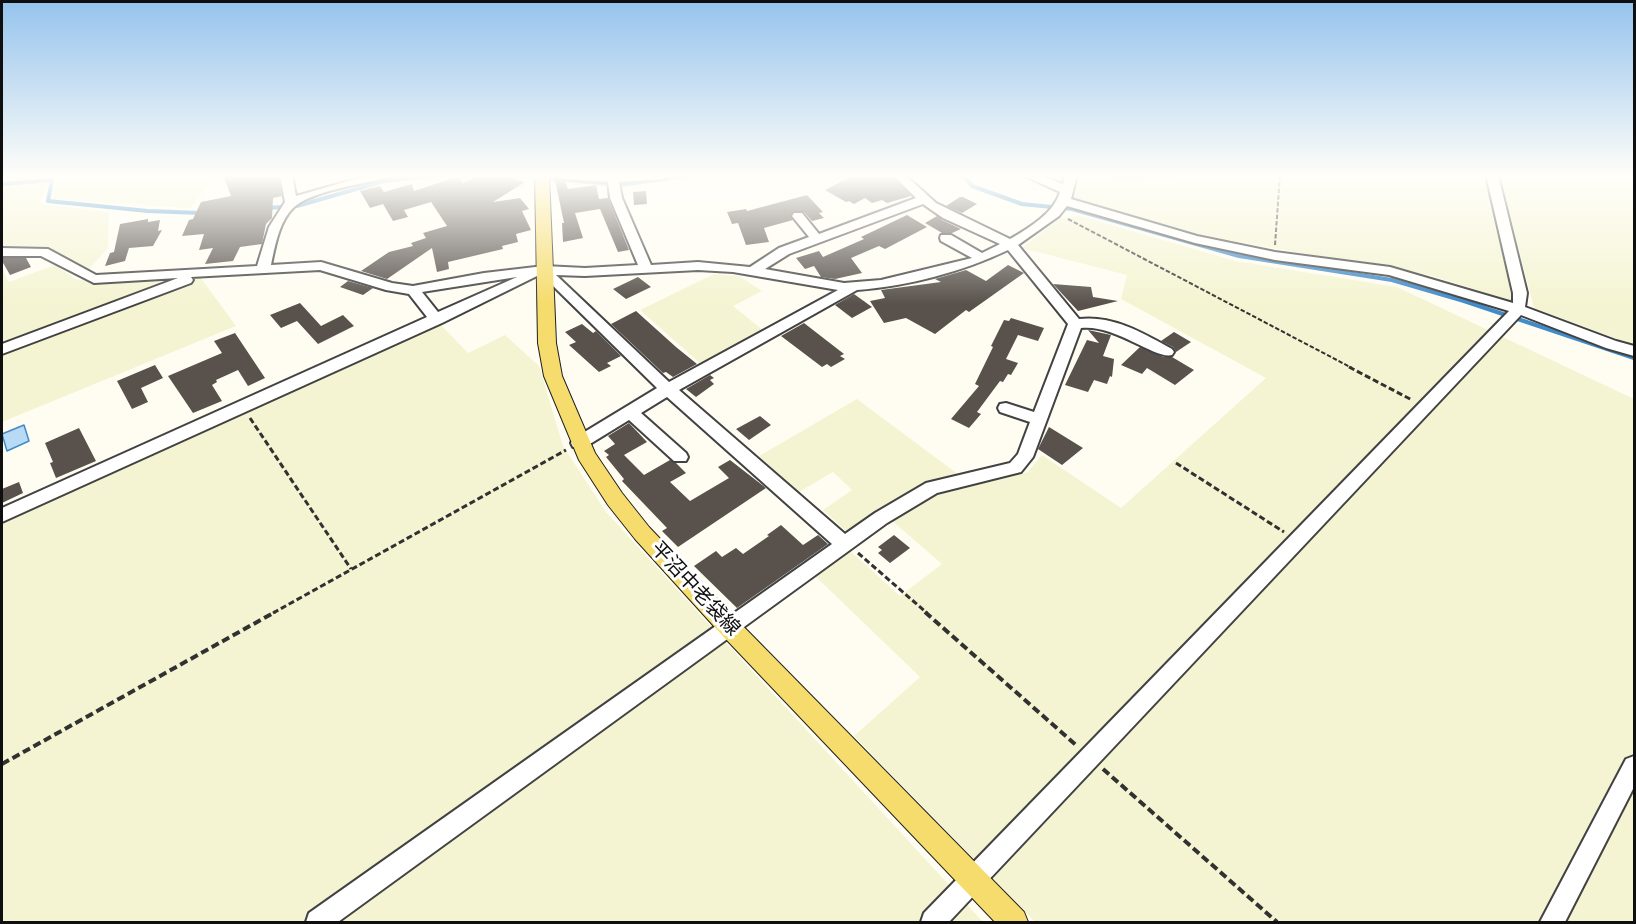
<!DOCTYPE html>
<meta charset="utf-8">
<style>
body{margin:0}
#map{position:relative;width:1636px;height:924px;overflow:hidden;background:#fffdf2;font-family:"Libre Baskerville",serif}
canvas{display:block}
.frame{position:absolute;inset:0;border:3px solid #0f0f0f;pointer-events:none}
</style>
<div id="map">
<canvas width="1636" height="924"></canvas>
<div class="frame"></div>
</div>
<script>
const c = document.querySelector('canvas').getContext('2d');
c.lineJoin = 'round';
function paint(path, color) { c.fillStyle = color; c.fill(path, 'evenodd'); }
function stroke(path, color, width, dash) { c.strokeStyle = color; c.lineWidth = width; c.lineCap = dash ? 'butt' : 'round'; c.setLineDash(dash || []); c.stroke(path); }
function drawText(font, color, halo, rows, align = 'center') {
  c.font = font + ' "Libre Baskerville","Noto Sans JP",serif'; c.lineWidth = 6; c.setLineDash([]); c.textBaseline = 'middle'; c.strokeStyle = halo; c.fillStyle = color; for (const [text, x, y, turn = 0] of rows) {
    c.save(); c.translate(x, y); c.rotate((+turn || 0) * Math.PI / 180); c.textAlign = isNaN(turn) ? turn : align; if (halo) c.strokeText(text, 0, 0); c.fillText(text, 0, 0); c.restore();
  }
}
paint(new Path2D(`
 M2,175H217L190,208L52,199L57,177L2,181Z
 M1076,175H1104L1174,187L1177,175H1484L1513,301L1429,275L1204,236L1069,198Z
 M1500,175H1634V345L1534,308Z
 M48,183L40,202L46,205L109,212L108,248L87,271L56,252L34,247L2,249V186Z
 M1081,216L1235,261L1397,287L1634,399V922H1035L854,736L920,677L814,575L848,549L900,596L942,564L891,520L918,500L1028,472L1042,455L1121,508L1266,378L1121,299L1127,275L1022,248L1059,219Z
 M55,265L75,279L103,283L201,278L236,326L2,422V268L9,282Z
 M714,274L739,276L762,291L733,306L764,331L702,365L640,310Z
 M440,324L468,353L505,335L539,366L563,446L606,512L983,922H2V523Z
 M857,399L959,475L855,531L845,530L823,510L852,490L833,472L799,492L759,456Z`), '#f4f4d2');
const water = new Path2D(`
 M24,425L29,441L7,451L2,434Z`);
paint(water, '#b8daf5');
stroke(water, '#408bca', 1.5);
stroke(new Path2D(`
 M513,175L621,185L693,175
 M964,175L972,186L1022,204L1072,209L1239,256L1392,280L1464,301L1634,358
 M2,184L52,180L48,201L148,211L201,213
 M267,208L297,206L384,181L440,175`), '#408bca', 4);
paint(new Path2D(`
 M223,175H278L282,196L273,198L272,218L266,224L262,244L240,247L233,261L205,264L213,248L199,250L204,234L182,236L189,220L193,219L201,202L231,196Z
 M479,175H487L493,178L498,175L506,176L525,182L493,202L520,198L529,209L522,211L531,230L516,234L518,242L502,246L503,249L448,262L449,269L437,272L432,248L387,279L361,271L389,252L413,246L411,243L426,238L423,233L447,226L431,202L404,210L408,217L393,221L383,204L370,208L360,191L380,186L384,192L412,184L414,191L453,178H459L463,183Z
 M854,175H891L911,196L887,203L882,200L872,203L865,198L854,204L849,201L846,202L825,190Z
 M560,179L565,181L568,189L596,185L599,199L608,198L629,250L618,252L600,209L575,213L583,238L563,242L562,223H564L555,180Z
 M646,191L647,204L634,205L633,192Z
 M807,195L823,212L819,213L824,218L812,221L804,212L794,211L790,216L793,220L764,228L769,242L746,245L738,223L732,224L727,212L746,209L747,211Z
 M960,197H963L977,204L962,213L946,206Z
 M907,215L927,227L885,249L879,246L851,258L862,273L835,279L821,277L814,266L805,269L796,258L819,251L823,257L864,239L861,237Z
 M937,216L942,220L961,229L952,233H942L925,223Z
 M148,219V222L160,220L158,231L162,230L153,246L129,248L125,261L105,266L110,253L114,252L120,224Z
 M26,258L31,267L10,275L2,261L3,258Z
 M1008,265L1024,273L969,312L966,310L935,334L906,318L884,323L870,301L885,298L881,290L941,282L935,279L966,270L986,281Z
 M638,277L651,287L626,299L613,289Z
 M348,281L373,288L363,295L340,287Z
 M1053,284L1091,287L1093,297L1118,301L1078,311Z
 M854,294L872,307L852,318L835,305Z
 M300,303L321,326L343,315L354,326L318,344L297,321L281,328L270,315Z
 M636,311L676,347L697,364L673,377L666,372L663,373L611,324Z
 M1011,318L1044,328L1038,341L1018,335L1006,359L1018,363L1011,375L1008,374L1003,382L1000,381L977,412L981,414L969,428L951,419L979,386L975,384L993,347L991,346L1004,320L1009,321Z
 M804,323L844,354L840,356L845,359L831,367L827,364L822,367L781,336Z
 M582,324L593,333L596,331L621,356L607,363L611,366L599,372L569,345L576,342L565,332Z
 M1088,330L1111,335L1103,356L1114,359L1112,377L1110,376L1107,384L1094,380L1088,392L1065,385L1087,340L1099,343Z
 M1174,332L1191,342L1176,352L1173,347L1161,341Z
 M235,333L265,378L248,386L238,370L216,380L217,382L212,385L222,401L193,413L168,376L222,353L214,341Z
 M1140,347L1164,357H1172L1194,370L1175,385L1147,368L1142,374L1121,365Z
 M155,365L163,378L141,388L148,402L132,409L117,381Z
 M710,375L714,378L710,380L714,384L696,397L686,389Z
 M760,416L771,425L749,440L736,429Z
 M629,423L647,442L624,455L644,475L670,460L676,463L686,473L670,482L690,501L729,478L718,467L730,460L766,488L678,547L662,531L667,528L622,481L624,479L606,457L609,455L604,451L615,444L608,436Z
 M1049,427L1083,448L1062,465L1038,449Z
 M79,428L96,461L56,478L50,463L53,462L45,443Z
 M19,482L23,493L2,503V489Z
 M781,525L803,545L818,535L828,544L737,608L694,566L716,551L722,557L736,548L743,554L769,536L767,535Z
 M894,535L910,548L890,563L878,553L882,550L878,547Z`), '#58514c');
const minor = new Path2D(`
 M280,175H292L296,196L366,176L393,175L391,177C367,183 310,191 293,208C279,222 275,246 271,265L321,262L392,283L413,286L484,273L544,266L585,268L638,265L610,198L608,182L564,179L558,175H669L663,179L619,182L622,198L651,265L698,262L750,267L779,248L809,237L792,216L794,213H802L819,234L916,198L893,175H905L936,203L1010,239C1029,228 1054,213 1060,192L1027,177L1025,175H1040L1063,184L1065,175H1077L1071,199L1197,236L1275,252L1390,267L1513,303V293L1486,175H1498L1527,293L1525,307L1616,341L1634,346V356L1606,348L1521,315L949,922H921L924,913L1509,311L1389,275L1275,260L1195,243L1067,206L1059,216L1018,245L1079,319C1113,315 1143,333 1172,349L1174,352L1172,355C1156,360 1115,324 1081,328L1033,457L1021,472L937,493L887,523L338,922H306L309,913L832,544L667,397L641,413L686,453L688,457L686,461H674L629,420L585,447H573L571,443L573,439L657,388L541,274L442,323L2,522V508L427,317L409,294L386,290L320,270L191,277L193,280L191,283L2,354V344L178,278L94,283L41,256H2V248L48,249L96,275L257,266L269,227L285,202ZM923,204L943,218L1000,244L982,253L951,235H941L940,238L941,241L972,258L881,280L844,283L765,269L789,254ZM1008,250L1068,324L1034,412L1006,403L1000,404L998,408L1000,412L1030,422L1018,454L1010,463L926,483L875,513L845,534L679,390L857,290C908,286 962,272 1008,250ZM698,270L733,272L838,290L669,382L556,275L585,276ZM517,277L438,312L422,292Z
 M1634,756V787L1565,922H1540L1626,759Z`);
const major = new Path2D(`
 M535,175H549L556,343L562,376L595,453L622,493L649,527L737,620L1024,912L1028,922H995L721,634L635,539L608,505L579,460L544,376L538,343Z`);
stroke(minor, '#424242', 4);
stroke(major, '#202020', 2);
stroke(new Path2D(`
 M1068,219L1352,368
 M1275,245L1280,175`), '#313131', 2, [4.5, 2]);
stroke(new Path2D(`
 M1349,367L1412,400
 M250,418L351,569
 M1176,463L1284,532
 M858,553L927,613
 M273,613L566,450`), '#313131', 3, [6, 3]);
stroke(new Path2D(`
 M925,612L1076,745
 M2,764L275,612
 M1103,769L1277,922`), '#313131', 4, [8, 4]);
paint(minor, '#fff');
paint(major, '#f5dc6c');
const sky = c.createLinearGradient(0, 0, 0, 304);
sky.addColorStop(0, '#95c3ed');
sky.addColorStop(0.58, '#fffef9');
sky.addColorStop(1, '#fffef900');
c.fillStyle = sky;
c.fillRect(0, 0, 1636, 304);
drawText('20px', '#0f0f0f', '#fff', [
 ["平沼中老袋線",695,589,47]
]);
</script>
